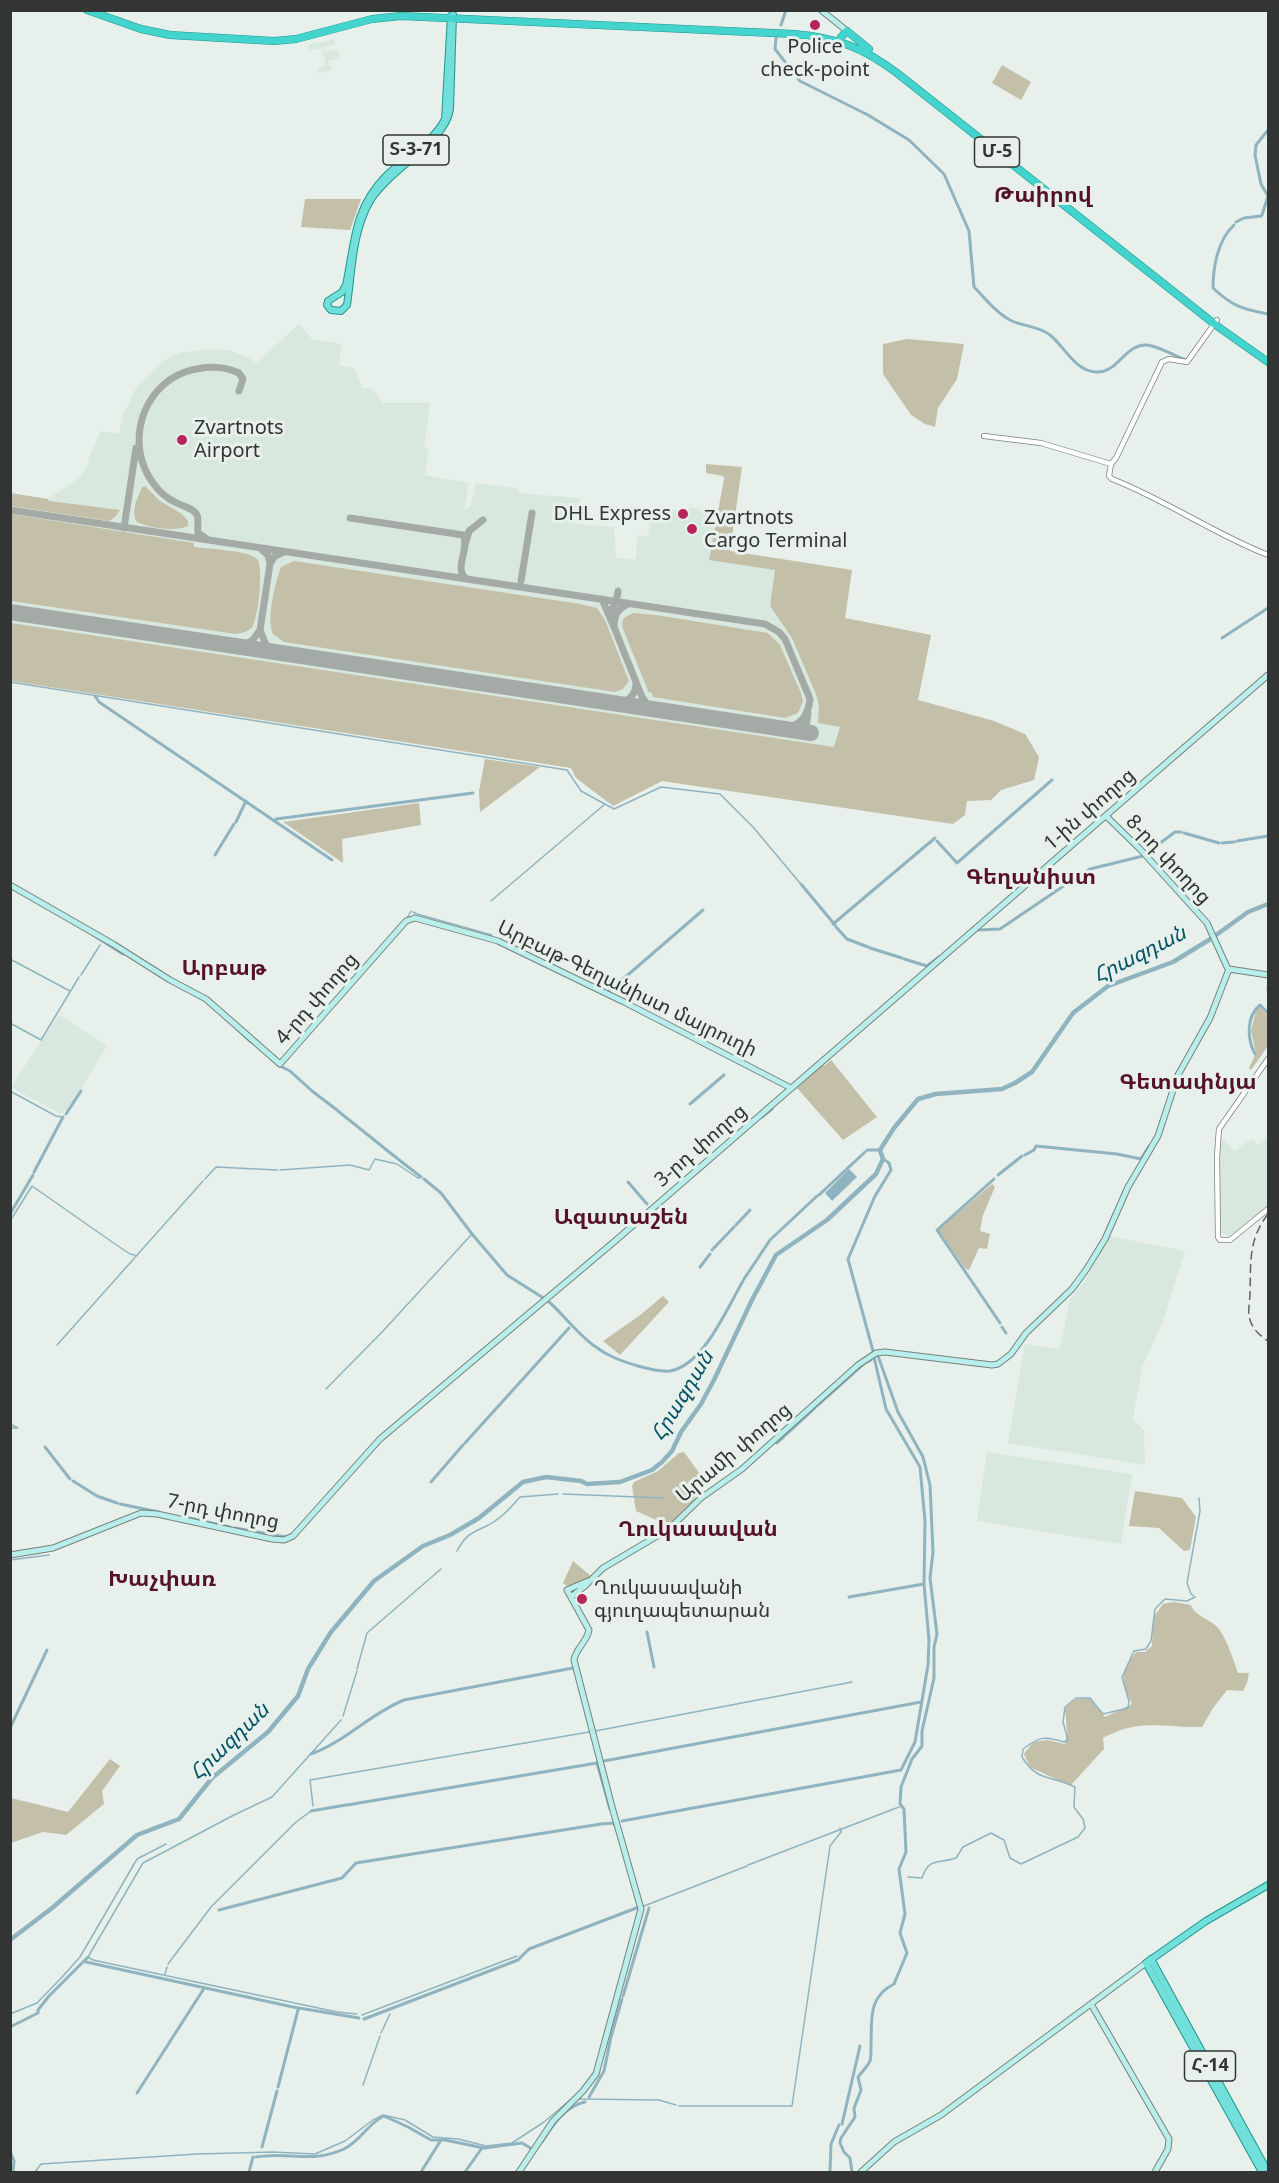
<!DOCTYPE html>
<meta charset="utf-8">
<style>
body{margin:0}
#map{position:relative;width:1279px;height:2183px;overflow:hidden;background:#e8f0eb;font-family:"Noto Sans",sans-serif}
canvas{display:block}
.frame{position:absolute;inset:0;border:12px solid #323533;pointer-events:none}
</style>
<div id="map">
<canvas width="1279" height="2183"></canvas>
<div class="frame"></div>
</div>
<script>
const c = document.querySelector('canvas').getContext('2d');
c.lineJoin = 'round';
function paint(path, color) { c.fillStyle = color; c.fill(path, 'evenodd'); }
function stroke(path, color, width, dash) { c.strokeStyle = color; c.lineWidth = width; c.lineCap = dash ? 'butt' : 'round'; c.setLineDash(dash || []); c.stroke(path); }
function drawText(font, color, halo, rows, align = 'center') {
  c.font = font + ' "Noto Sans","Noto Sans Armenian",sans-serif'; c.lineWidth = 6; c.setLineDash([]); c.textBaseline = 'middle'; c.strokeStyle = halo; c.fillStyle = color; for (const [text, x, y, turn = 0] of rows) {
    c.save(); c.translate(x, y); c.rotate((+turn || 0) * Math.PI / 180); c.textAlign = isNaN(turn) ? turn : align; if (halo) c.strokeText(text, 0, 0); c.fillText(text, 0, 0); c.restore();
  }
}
paint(new Path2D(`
 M334,39L335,44L324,47L325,52L338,49L340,58L328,61L332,70L319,73L318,69L326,66L322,48L310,50L308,45Z
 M299,324L312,339L342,344L339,365L355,368L362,388H371L383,403H430L424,448L429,449L425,475L469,483L464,509L470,507L476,483L518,488V493L580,498L578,513H574L573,524L614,527L616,558L636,559L637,535L648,536L652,506L688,511L689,507L700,509V512L716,515L714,532L732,536L730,551L852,570L845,618L931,635L918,700L994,721L1025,734L1039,757L1034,780L1001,790L991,800L967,801L965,815L797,801L662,781L613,806L576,778L571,768L11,680L10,493L48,499L79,478L90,461L88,459L101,431L119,434L123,415L137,386L155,368L167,359L180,353L209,349L229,350L249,358L256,363Z
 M58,1016H61L107,1046L69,1108L61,1114L11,1087Z
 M1268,1136V1206L1229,1236L1220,1232V1141L1224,1140L1235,1152L1246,1141L1253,1140L1258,1145Z
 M1109,1236L1185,1251L1162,1324L1142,1367L1133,1419L1144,1431L1145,1465L1008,1443L1025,1344L1060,1349L1070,1299L1087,1278Z
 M987,1452L1132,1474L1121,1544L977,1521Z`), '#d8e8de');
paint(new Path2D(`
 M1002,65L1031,82L1021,100L992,83Z
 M305,199H361L350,230L301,227Z
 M907,339L964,344L957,379L938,408L935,427L925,424L911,415L883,374V344Z
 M706,464L742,467L730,551L852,570L845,618L931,635L918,700L994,721L1025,734L1039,757L1034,780L1001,790L991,800L967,801L965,815L953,824L662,781L613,806L576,778L571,768L11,681V623L834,747L840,727L818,723L819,706L816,694L792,638L770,606L775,570L709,560L724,479L723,476L706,473Z
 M145,486L160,501L182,514L188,521V526C175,532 149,528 137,522C130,511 138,498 142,487Z
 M10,493L48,499L49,501L120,510L115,517L109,521L11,506Z
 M11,514L194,543V547C207,549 248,550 257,559C264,566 258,620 252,627C248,632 242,633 236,634L11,601Z
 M294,561L580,604L597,608L605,620L629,681L623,689L615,692L284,642L273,634C266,618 275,584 281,567Z
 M633,613L656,615L768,633L780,645L801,693L803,701L798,713L785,718L653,697L651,692L649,693L623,629L622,623L624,618Z
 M485,759L540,767L480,812L479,791Z
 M419,803L421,825L342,839L343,863L283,822Z
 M1260,1007L1268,1016V1046L1251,1070L1249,1068L1256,1053L1251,1031L1256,1010Z
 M831,1060L877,1117L843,1140L797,1088L822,1064L824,1066Z
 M992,1184L995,1187L983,1215L980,1231L990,1234L987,1249L979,1248L969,1270L965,1268L938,1230Z
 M663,1296L669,1302L620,1355L603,1341L639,1316Z
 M684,1452L702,1477C701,1498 684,1511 670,1526L636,1511L632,1486L634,1482L658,1471L679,1453Z
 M1135,1491L1182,1498L1196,1517L1190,1550L1184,1551L1159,1528L1129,1526Z
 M573,1561L591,1576L586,1581L567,1586L563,1583Z
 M1174,1602L1191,1605C1194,1616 1211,1619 1219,1629C1228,1642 1233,1659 1238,1673H1249L1247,1683L1243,1691L1227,1690L1213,1708L1202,1727C1163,1728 1140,1718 1103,1738L1104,1749L1070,1786L1030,1767L1024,1754L1033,1742L1047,1740L1065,1744L1067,1733L1065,1708L1076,1699L1089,1698L1105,1717L1132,1704C1121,1681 1119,1673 1136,1652H1145L1152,1646L1153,1618L1163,1604Z
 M110,1759L120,1766L102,1791L104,1804L66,1835L43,1832L11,1843V1798L68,1812Z`), '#c4bfa9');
paint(new Path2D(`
 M849,1169L857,1177L832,1201L825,1193Z`), '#8fb4c0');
stroke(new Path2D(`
 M10,682L567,770L581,791L614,809L661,787L720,794L753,827L800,883
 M491,901L605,804
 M413,912L417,914L492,935
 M407,918L411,911
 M10,959L70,991
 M81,975L100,945
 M10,1023L41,1040L79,977
 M10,1091L56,1116L63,1117
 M280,1170L350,1165L369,1170L375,1159L397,1164L418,1178L421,1177
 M205,1179L216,1167L277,1170
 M10,1221L32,1186L115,1244L130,1254L135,1255
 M57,1345L203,1181
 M326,1389L383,1331L472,1234
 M10,1424L18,1428
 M10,1428H18
 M563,1494L663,1498
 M457,1551C469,1528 478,1533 495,1521C505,1515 512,1506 520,1497L558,1494
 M10,1560L49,1555
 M357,1669L367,1633L441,1569
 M343,1716L357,1671
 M341,1720L272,1797L234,1815L143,1863L88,1957L93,1960L337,2012L357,2014
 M10,1725L11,1726
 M595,1731L852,1682
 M313,1806L310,1780L589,1732
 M748,1865L899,1807
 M908,1877L922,1878C929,1857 938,1864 956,1858L963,1847L991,1833L1004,1840L1010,1858L1021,1864L1078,1837L1085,1828L1083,1819L1074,1807L1075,1787C1052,1775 1038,1783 1022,1757L1023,1749C1040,1736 1045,1736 1064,1742L1068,1740L1063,1722L1065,1707L1076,1698H1090L1103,1714L1128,1708L1129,1701L1122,1677L1134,1651L1146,1649L1151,1641L1155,1609L1165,1599L1187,1601L1195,1597L1191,1594L1187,1583L1200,1511L1199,1498
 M644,1906L747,1866
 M168,1964L211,1907L296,1822L311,1811
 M165,1974L167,1967
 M10,2014L37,2003L63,1976L80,1957L137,1859L166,1844
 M362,2015L517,1956
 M381,2033L390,2014
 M363,2085L380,2036
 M579,2099L659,2100L676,2105
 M679,2106H792L830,1846L841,1832L840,1828
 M35,2172L41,2164L197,2154L273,2152L315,2154L345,2141L373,2120L383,2115L405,2120L433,2137L458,2139L486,2146L512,2143L544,2122L570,2100`), '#8fb4c0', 1.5);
stroke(new Path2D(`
 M781,25L786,10
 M776,38L775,49L800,81L868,115L909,140L944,174L969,231L974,287C985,298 997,314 1012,321C1023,326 1041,327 1050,335C1065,347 1075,371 1096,372C1118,374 1125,343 1147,345C1161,347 1172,355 1186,360
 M1262,215L1268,196L1261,184L1255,155L1256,145L1268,130
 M1236,222L1244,218L1261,216
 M1234,225C1218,240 1213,266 1213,288C1232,306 1242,309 1268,314
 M1222,638L1268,608
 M95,696L99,702L332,860
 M276,819L473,793
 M236,822L246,801
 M1184,833L1219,843
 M937,841L957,863L1052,780
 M1237,841L1268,836
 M1222,843L1234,842
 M1148,852L1175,832H1181
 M215,855L234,824
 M1070,882L1090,869L1143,856
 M801,884L835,925
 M833,924L935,838
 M836,927L847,939L868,947
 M978,930L1000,929L1068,883
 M93,935L123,954
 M870,948L902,958
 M904,959L927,966L939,957
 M1268,988V990
 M608,992L703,910
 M237,1029L251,1042
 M1255,1054C1247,1039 1246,1016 1260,1005L1268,1013
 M280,1066L290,1071L311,1090
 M312,1091L337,1110
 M690,1104L724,1075
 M338,1111L383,1147
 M66,1114L81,1091
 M762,1117L772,1109
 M384,1148L421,1177
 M867,1150H880
 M1025,1155L1034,1150L1036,1146L1117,1154L1141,1159L1149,1146
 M34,1172L63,1117
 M998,1175L1022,1156
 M424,1179L441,1193L472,1234L507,1275L545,1299
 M994,1179L937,1230L1000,1323
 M628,1182L647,1204
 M819,1195L865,1152
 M10,1214L33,1175
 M736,1225L750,1210
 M712,1250L734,1227
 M700,1267L710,1254
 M744,1279L770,1240L817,1196
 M547,1300C563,1314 576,1332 593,1345C607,1356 621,1361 638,1366C649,1369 659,1372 670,1371C704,1365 727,1308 743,1281
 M1002,1327L1006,1333
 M873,1351L848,1259L875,1196L891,1170L889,1163L883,1159
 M817,1406L865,1363L871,1360
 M465,1443L569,1328
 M777,1443L815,1408
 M45,1447L70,1479
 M73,1481L97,1496L117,1503
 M431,1482L463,1445
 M120,1504L159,1512
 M185,1517L230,1527
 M235,1528L286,1537
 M849,1597L924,1584
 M647,1632L654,1667
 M10,1728L47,1650
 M311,1754C345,1742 371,1713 404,1700L573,1668
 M604,1761L921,1702
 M347,1805L597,1763L610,1809
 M311,1811L346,1805
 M622,1821L901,1770L915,1742L928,1665L929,1640L924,1584L925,1521L920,1467L886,1409L874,1357
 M219,1910L342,1878L356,1863L601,1824L614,1823L615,1826
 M86,1962L293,2007L359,2018
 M623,1996L649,1908
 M364,2019L518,1960L529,1949L639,1907
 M10,2027L38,2013V2010L49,1996L88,1957
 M278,2087L298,2010
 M137,2093L203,1990
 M589,2097L604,2071L611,2037L622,1999
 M842,2124L860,2046
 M542,2142C553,2125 565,2106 585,2102
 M262,2147L277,2091
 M10,2151L14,2161L13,2172
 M256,2157C289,2151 311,2164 344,2149C361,2141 368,2123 384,2116L408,2127L431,2140H445L484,2148L522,2143L532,2149
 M249,2172L253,2157
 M421,2172L441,2140
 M465,2172L482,2148
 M830,2172L831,2144L839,2125
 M852,2172L850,2158L844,2152L840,2143L841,2138L855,2117L854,2108L861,2090L858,2077C862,2072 867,2067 870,2061C871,2057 871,2051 871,2047C872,2022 867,1997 894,1984L907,1953L900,1933L905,1914L899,1869L906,1852L904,1809L900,1804L901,1787L912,1759L922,1746V1731L934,1678V1647L937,1634L930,1578L933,1552L930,1485L923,1457L898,1412L878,1356`), '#8fb4c0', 3);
stroke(new Path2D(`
 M10,1940L52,1908L137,1835L179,1819L212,1778L268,1732L298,1696L308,1669L331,1632L374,1581L423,1546L450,1535L479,1518L523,1482L546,1477L581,1481L587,1484L620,1482L652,1470L662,1462L672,1451L681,1432L701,1404L714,1380L752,1300L776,1255L827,1220L876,1174L883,1159L880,1150L894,1128L918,1099L936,1094L1002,1089L1015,1083L1032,1072L1073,1013L1108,986L1173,962L1212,938L1248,912L1268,904`), '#8fb4c0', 4.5);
stroke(new Path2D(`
 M10,510L765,624L779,632L785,639L810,699C808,717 800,726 782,729
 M350,518L463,535C471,548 452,570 467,579
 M124,528L136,448
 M207,539L198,533C197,527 199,520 197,515C193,507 180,506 173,501C165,497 158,490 153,483C125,445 141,388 185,372C203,366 222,365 239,373L243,379L239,391
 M466,542L469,531L483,520
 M261,549L268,555L270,564L275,556L284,552
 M521,581L532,513
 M602,599L614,627C614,616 617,609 628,604
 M611,616C612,606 618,599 618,591
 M614,627L642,697L647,704L657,710
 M260,630L266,645L281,653
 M239,647L252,641L260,630L270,564
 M618,704C629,701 636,695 636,683
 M805,732L808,714`), '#a4aaa6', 7);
stroke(new Path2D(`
 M10,612L811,733`), '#a4aaa6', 16);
const tertiary = new Path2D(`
 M984,436L1041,443L1111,464
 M1111,464L1116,458L1162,362L1169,359L1187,362L1217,320
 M1111,464L1109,476L1112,479C1166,500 1214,534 1268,555
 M1268,1059L1219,1129L1217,1157L1218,1237L1220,1240H1230L1268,1209`);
const secondary = new Path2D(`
 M821,10L847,31
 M1106,816L1140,849L1207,923L1227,967L1229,969L1268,975
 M10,885L113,944L170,980L206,999L280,1064L406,921L415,918L498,941L624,1002L791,1088
 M10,1555L53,1548L141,1513L157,1514L272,1539L284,1540L293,1536L380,1439L615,1241L1268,675
 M571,1597L585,1586L603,1568L669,1529L701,1498L742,1469L858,1365L876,1353L885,1352L992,1365L998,1364L1011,1354L1026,1333L1072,1289L1086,1270L1105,1239L1128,1187L1158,1136L1178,1075L1210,1018L1229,969
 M1091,2004L1169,2139L1168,2149L1155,2172
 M519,2172L553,2121L583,2091L596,2074L641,1909L612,1807L574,1660C576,1648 587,1642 589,1630L567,1590L588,1581
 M861,2172L894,2142L941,2115L1146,1963`);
const primary = new Path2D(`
 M451,16L445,119C434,142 403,159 385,177C353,210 355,244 346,285L342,292L328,301L327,305L331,310L341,311L347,305C352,271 352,232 370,201C389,169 446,142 450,109L453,15
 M1151,1959L1268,2172
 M1262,2172L1146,1963L1206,1921L1268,1885`);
const trunk = new Path2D(`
 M87,10L141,29L170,35L274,41L296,39L372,19L401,16L794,34C838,38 862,47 897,73L1217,326L1268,362
 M841,37L847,31L869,49`);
stroke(tertiary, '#79817c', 6);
stroke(secondary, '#79817c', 7);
stroke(primary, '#1e968f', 8);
stroke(trunk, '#1e968f', 8);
stroke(tertiary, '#fff', 4.5);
stroke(secondary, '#b8efec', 5);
stroke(primary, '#72dfda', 6);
stroke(trunk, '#43d4ce', 7);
stroke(new Path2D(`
 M1268,1214C1248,1240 1251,1262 1250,1293C1250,1300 1248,1309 1249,1316C1251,1328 1259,1335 1268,1341`), '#606562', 1.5, [9, 4.5]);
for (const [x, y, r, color] of [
 [815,25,6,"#b4265b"],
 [182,440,6,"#b4265b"],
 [683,514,6,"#b4265b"],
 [692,529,6,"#b4265b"],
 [582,1599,6,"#b4265b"]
]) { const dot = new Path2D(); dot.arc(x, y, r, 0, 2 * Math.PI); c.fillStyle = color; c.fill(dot); stroke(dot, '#e8f0eb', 2); }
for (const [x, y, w] of [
 [416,150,66],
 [997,152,45],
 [1210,2066,51]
]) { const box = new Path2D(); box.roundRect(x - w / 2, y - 15, w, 30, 4.5); c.fillStyle = '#e8f0eb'; c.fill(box); stroke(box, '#323533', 1.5); }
drawText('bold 18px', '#323533', null, [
 ["Տ-3-71",416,150],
 ["Մ-5",997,152],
 ["Հ-14",1210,2066]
]);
drawText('20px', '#323533', '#e8f0eb', [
 ["Police",815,47,"center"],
 ["check-point",815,70,"center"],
 ["Zvartnots",194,428],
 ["Airport",194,451],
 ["DHL Express",671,514,"right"],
 ["Zvartnots",704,518],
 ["Cargo Terminal",704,541],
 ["Ղուկասավանի",594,1588],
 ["գյուղապետարան",594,1611]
], 'left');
drawText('20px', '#323533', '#e8f0eb', [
 ["1-ին փողոց",1090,810,-41],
 ["8-րդ փողոց",1168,860,47],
 ["Արբաթ-Գեղանիստ մայրուղի",627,989,26],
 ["4-րդ փողոց",317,999,-49],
 ["3-րդ փողոց",701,1146,-41],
 ["Արամի փողոց",734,1453,-40],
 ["7-րդ փողոց",223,1512,11]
]);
drawText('italic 21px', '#035466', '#e8f0eb', [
 ["Հրազդան",1140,955,-27],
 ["Հրազդան",683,1396,-59],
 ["Հրազդան",230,1742,-44]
]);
drawText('bold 22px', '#541128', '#e8f0eb', [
 ["Թաիրով",1043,196],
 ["Գեղանիստ",1031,878],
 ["Արբաթ",224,969],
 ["Գետափնյա",1188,1083],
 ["Ազատաշեն",621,1218],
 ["Ղուկասավան",698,1530],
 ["Խաչփառ",162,1580]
]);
</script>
